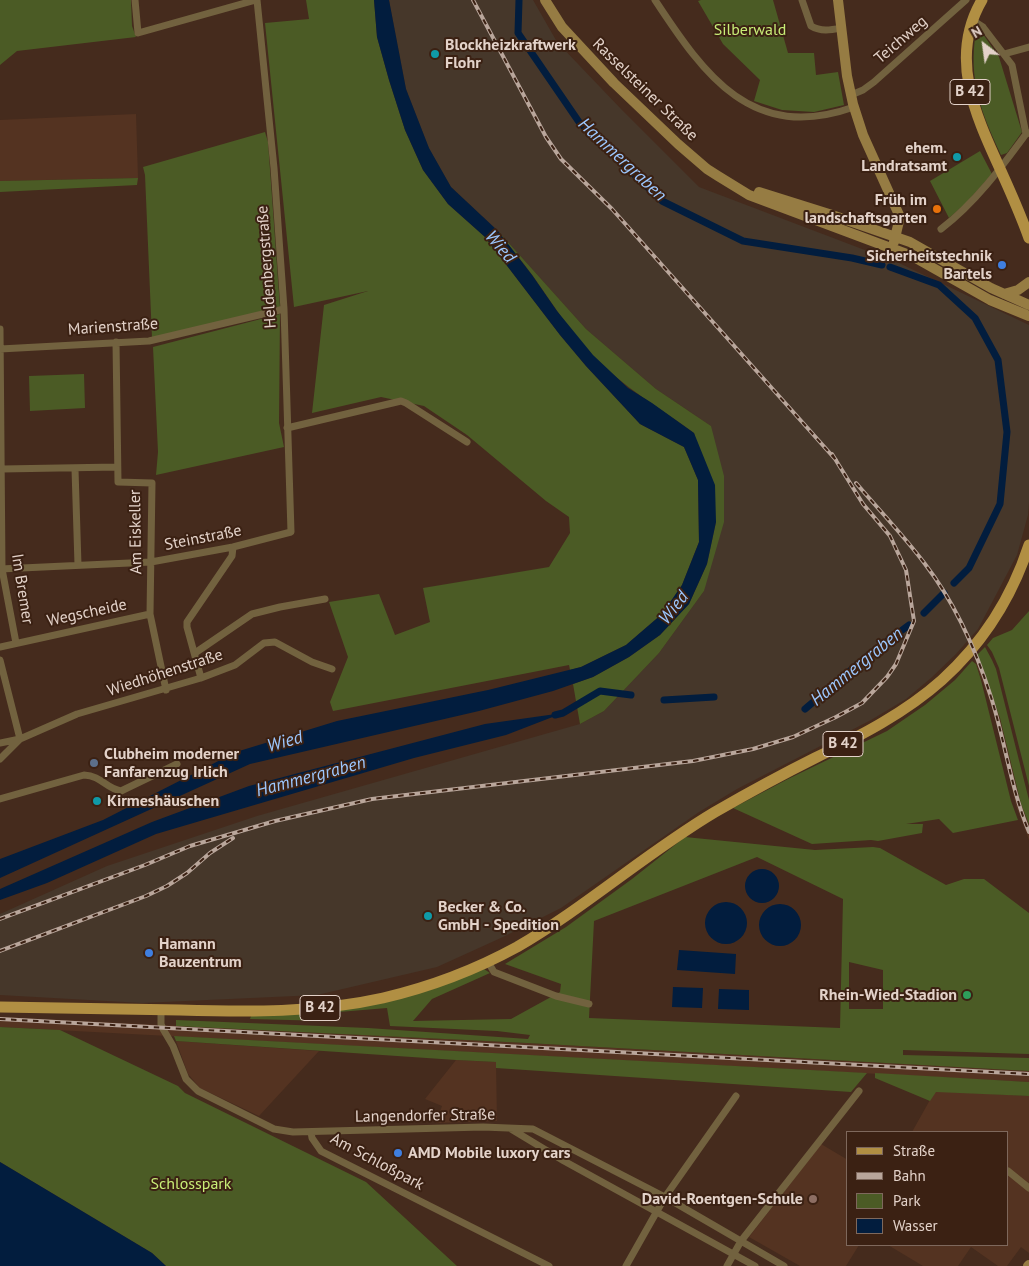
<!DOCTYPE html>
<meta charset="utf-8">
<style>
body{margin:0}
#map{position:relative;width:1029px;height:1266px;overflow:hidden;background:#452b1d;font-family:"PT Sans",sans-serif}
canvas{display:block}
.legend{position:absolute;left:846px;top:1131px;width:162px;height:115px;box-sizing:border-box;background:#3b2113;border:1px solid #7e685c;margin:0;padding:6px 9px;list-style:none;font-size:15px;color:#e3d2c9}
.legend li{display:flex;align-items:center;gap:10px;height:25px}
.legend b{width:25px;border:1px solid #7e685c}
.north{position:absolute;left:959px;top:20px;width:50px;height:50px;-webkit-text-stroke:4px #3b2113;paint-order:stroke;rotate:330deg;font-size:14px;font-weight:700;line-height:20px;text-align:center;color:#e3d2c9}
.north::after{content:'';display:block;margin:auto;width:18px;height:22px;background:#e3d2c9;clip-path:polygon(50% 0,100% 100%,50% 72%,0 100%)}
</style>
<div id="map">
<canvas width="1029" height="1266"></canvas>
<ul class="legend">
<li><b style="height:6px;background:#b18f43"></b>Straße</li>
<li><b style="height:6px;background:#b9a69b"></b>Bahn</li>
<li><b style="height:14px;background:#4b5b25"></b>Park</li>
<li><b style="height:14px;background:#021d3e"></b>Wasser</li>
</ul>
<div class="north">N</div>
</div>
<script>
const c = document.querySelector('canvas').getContext('2d');
c.lineJoin = 'round';
function paint(path, color) { c.fillStyle = color; c.fill(path, 'evenodd'); }
function stroke(path, color, width, dash) { c.strokeStyle = color; c.lineWidth = width; c.lineCap = dash ? 'butt' : 'round'; c.setLineDash(dash || []); c.stroke(path); }
function drawText(font, color, halo, rows, align = 'center') {
  c.font = font + ' "PT Sans",sans-serif'; c.lineWidth = 4; c.setLineDash([]); c.textBaseline = 'middle'; c.strokeStyle = halo; c.fillStyle = color; for (const [text, x, y, turn = 0] of rows) {
    c.save(); c.translate(x, y); c.rotate((+turn || 0) * Math.PI / 180); c.textAlign = isNaN(turn) ? turn : align; if (halo) c.strokeText(text, 0, 0); c.fillText(text, 0, 0); c.restore();
  }
}
paint(new Path2D(`
 M136,114L138,178L0,181V120Z
 M980,662L1000,718L1021,804L1029,824V840L1016,806L996,719L976,664Z
 M0,1017L527,1043L1029,1071V1082L0,1027Z
 M176,1041L319,1051L259,1116L200,1088L188,1074Z
 M456,1060L496,1062L497,1121L436,1123L442,1106L425,1099Z
 M935,1091L1029,1096V1253L1021,1247L1007,1266H998L971,1247L958,1266H923L888,1245H1008V1132H912Z
 M821,1144L848,1160V1245H859L846,1266H800L749,1237Z`), '#543321');
paint(new Path2D(`
 M389,0H533L557,42L622,110L699,187L899,263L1029,325V502L1028,515L1017,555L978,629L956,654L931,678L906,699L871,720L737,789L699,812L561,908L503,937L437,967L317,995L142,1003L0,995V914L107,866L257,816L580,724L604,711L659,653L704,591L711,426L656,389L586,329L498,231L451,187L429,149L406,89Z`), '#46372a');
paint(new Path2D(`
 M0,0H131L132,26L136,37L17,51L0,65Z
 M306,0H374L377,37L389,80L405,130L423,170L448,204L485,237L560,335L586,366L640,424L684,447L698,480L699,542L682,585L662,614L626,645L581,667L570,670L569,665L333,711L330,702L348,657L329,602L379,594L395,635L430,622L423,588L549,567L570,533L569,517L546,501L467,435L424,406L381,397L312,413L324,305L368,291L294,307L265,23L309,19Z
 M701,0H773L788,53H814L816,75L838,72L844,105L814,112L782,110L754,101L760,80L723,44L698,1Z
 M980,30L999,57L1022,132L1007,153L1001,155C981,112 968,80 976,31Z
 M265,132L268,142L280,307L152,338L145,175L143,167Z
 M980,151L992,174L965,204L949,218L930,181Z
 M138,178L137,185L0,192V181Z
 M498,231L586,329L656,389L711,426L724,476V522L704,591L659,653L604,711L580,724L573,684L593,677L629,657L660,635L689,604L707,564L716,522L694,433C660,408 623,387 593,356C570,332 552,303 533,276C522,261 509,246 498,231Z
 M280,314L279,423L284,447L156,475L158,452L153,347Z
 M84,374L85,408L30,411L29,376Z
 M1029,611V786L999,668L992,652L987,645L993,638L1012,630Z
 M985,647L992,660L996,669L1029,800V824L1021,804L1000,718L977,655Z
 M972,661L976,664L981,680L1011,801L1018,820L953,833L939,819L906,824H923L922,833L878,841L871,840L812,844L733,808L788,779L887,731L925,705L955,680Z
 M685,837L815,850L873,847L880,848L946,885L964,879H984L1029,913V1054L903,1050V1055L1029,1058V1071L527,1043L176,1026V1020L368,1028L528,1039L530,1035L497,1031L390,1026L387,1008L327,1013L328,1021L250,1019L251,1016L327,1011L484,969L490,973L432,999L413,1021L511,1019L560,992L561,984L505,964L566,927L632,879ZM757,857L843,899L840,1028L589,1018L594,921ZM849,962L883,970V1009H849Z
 M0,1027L60,1030L178,1086L185,1093L366,1182L457,1266H166L152,1253L0,1162Z
 M174,1036L867,1073L851,1092L496,1068V1062L456,1060L176,1041Z
 M875,1073L1029,1082V1096L936,1092L930,1101L875,1078Z`), '#4b5b25');
paint(new Path2D(`
 M374,0H389L406,89L429,148L451,187L498,231L532,275L557,311L593,355L628,388L652,403L694,433L715,485L716,522L707,564L689,604L660,635L629,657L593,677L553,691L479,711L250,764L0,878V859L103,820L236,752L337,721L488,690L581,667L626,645L662,614L682,585L699,542L698,480L684,447L640,424L586,366L560,335L485,237L448,204L423,170L405,130L389,80L377,37Z
 M563,713L506,735L414,758L156,834L47,883L0,900V889L152,822L249,786L485,724Z
 M745 886a17 17 0 1 1 34 0a17 17 0 1 1-34 0Z
 M705 923a21 21 0 1 1 42 0a21 21 0 1 1-42 0Z
 M759 925a21 21 0 1 1 42 0a21 21 0 1 1-42 0Z
 M679,950L736,954L735,974L677,970Z
 M673,987L703,988L702,1008L672,1007Z
 M719,989L749,990V1010L718,1009Z
 M0,1162L152,1253L166,1266H0Z`), '#021d3e');
stroke(new Path2D(`
 M519,0L518,33L579,122L662,201L743,241L852,258L882,265
 M890,267L939,285L975,318L998,360L1007,432L1000,504L969,568L954,583
 M924,613L944,593
 M664,700L714,697
 M805,709L870,654L909,625
 M555,715L563,713L600,691L631,695`), '#021d3e', 7);
stroke(new Path2D(`
 M135,0L138,33L256,0
 M655,0C705,76 752,143 854,107
 M802,0L811,26C821,32 831,30 842,28
 M972,20L983,27L1012,65L1026,134
 M1004,54L1029,47
 M851,95L863,90L874,82L966,0
 M941,229C975,203 1001,168 1026,134L1029,133
 M0,329L2,569L16,643
 M116,342L118,482L152,483L150,614L166,690
 M0,349L149,341L284,309
 M287,428L401,401L406,403L467,442
 M2,469L117,467
 M75,469L78,565
 M0,569L151,562L233,547L291,532L284,309L274,168L257,0
 M0,647L150,614
 M195,653L252,614L280,607L325,599
 M0,660L20,739L0,759
 M201,678L187,627V622L232,556L233,547
 M0,743L20,739L77,714L201,678L235,665L264,643L275,642L312,662L332,669
 M0,799L84,775C102,776 105,788 121,791L177,764
 M488,962L494,972L556,996L589,1004
 M161,1010V1024L163,1029L173,1046L186,1079L198,1091L274,1129L293,1132L483,1127L533,1129L665,1197L784,1266
 M511,1129L564,1161L755,1266
 M311,1132L312,1138L321,1151L549,1266
 M1008,1171L1029,1188
 M626,1266L665,1197L736,1096
 M727,1266L741,1241L859,1091`), '#72623f', 7);
stroke(new Path2D(`
 M545,0L562,27L614,83L678,144L707,169L718,176L749,195L912,256L990,300L1029,316
 M838,0L847,76L853,104L863,135L900,217L894,242
 M759,192L829,214L910,242L991,288L1029,305
 M1004,294L1018,290L1029,282
 M1028,1266L1029,1265`), '#967c43', 10);
stroke(new Path2D(`
 M982,0C948,58 976,116 1001,171C1011,193 1021,216 1029,238
 M0,1007C60,1008 120,1009 180,1010C248,1012 316,1013 383,998C430,987 475,970 517,947C586,907 646,853 715,812C748,793 781,775 815,758C860,736 905,713 942,680C983,643 1012,597 1029,545`), '#b18f43', 11);
const rail = new Path2D(`
 M473,0L546,137L561,159L612,209L836,460
 M856,483C879,510 904,536 925,564C955,603 976,650 991,697C1005,741 1011,789 1029,832
 M0,919L145,865L190,846L275,821L372,799L693,761L753,749L793,737L836,717L862,703L887,677L896,664L914,621L906,570L890,536L863,504L832,454
 M0,951L146,896L167,886L187,873L210,853L233,838
 M0,1019L1029,1074`);
stroke(rail, '#b9a69b', 4);
stroke(rail, '#3b2113', 2, [5.5]);
for (const [x, y, r, color] of [
 [435,54,5,"#0f9aa8"],
 [957,157,5,"#0f9aa8"],
 [937,209,5,"#e8710a"],
 [1002,265,5,"#3f7fe0"],
 [94,763,5,"#5c6f8a"],
 [97,801,5,"#0f9aa8"],
 [428,916,5,"#0f9aa8"],
 [149,953,5,"#3f7fe0"],
 [967,995,5,"#2e9e5b"],
 [398,1153,5,"#3f7fe0"],
 [813,1199,5,"#8d6e63"]
]) { const dot = new Path2D(); dot.arc(x, y, r, 0, 2 * Math.PI); c.fillStyle = color; c.fill(dot); stroke(dot, '#3b2113', 2); }
for (const [x, y, w] of [
 [970,92,40],
 [843,744,40],
 [320,1008,40]
]) { const box = new Path2D(); box.roundRect(x - w / 2, y - 12.5, w, 25, 4); c.fillStyle = '#3b2113'; c.fill(box); stroke(box, '#e3d2c9', 1); }
drawText('bold 15px', '#e3d2c9', null, [
 ["B 42",970,92],
 ["B 42",843,744],
 ["B 42",320,1008]
]);
drawText('16px', '#c8ed77', '#3b2113', [
 ["Silberwald",750,30],
 ["Schlosspark",191,1184]
]);
drawText('16px', '#e3d2c9', '#3b2113', [
 ["Teichweg",901,40,-41],
 ["Rasselsteiner Straße",645,90,44],
 ["Heldenbergstraße",267,267,-94],
 ["Marienstraße",113,327,-4],
 ["Am Eiskeller",136,532,-91],
 ["Steinstraße",203,538,-11],
 ["Im Bremer",22,589,81],
 ["Wegscheide",87,613,-12],
 ["Wiedhöhenstraße",165,673,-18],
 ["Langendorfer Straße",425,1116,-1],
 ["Am Schloßpark",377,1162,28]
]);
drawText('bold 16px', '#e3d2c9', '#3b2113', [
 ["Blockheizkraftwerk",445,45],
 ["Flohr",445,63],
 ["ehem.",947,148,"right"],
 ["Landratsamt",947,166,"right"],
 ["Früh im",927,200,"right"],
 ["landschaftsgarten",927,218,"right"],
 ["Sicherheitstechnik",992,256,"right"],
 ["Bartels",992,274,"right"],
 ["Clubheim moderner",104,754],
 ["Fanfarenzug Irlich",104,772],
 ["Kirmeshäuschen",107,801],
 ["Becker & Co.",438,907],
 ["GmbH - Spedition",438,925],
 ["Hamann",159,944],
 ["Bauzentrum",159,962],
 ["Rhein-Wied-Stadion",957,995,"right"],
 ["AMD Mobile luxory cars",408,1153],
 ["David-Roentgen-Schule",803,1199,"right"]
], 'left');
drawText('italic 18px', '#9cc7fe', '#3b2113', [
 ["Hammergraben",622,160,43],
 ["Wied",500,247,49],
 ["Wied",674,608,-52],
 ["Hammergraben",857,667,-39],
 ["Wied",285,742,-16],
 ["Hammergraben",311,777,-15]
]);
</script>
